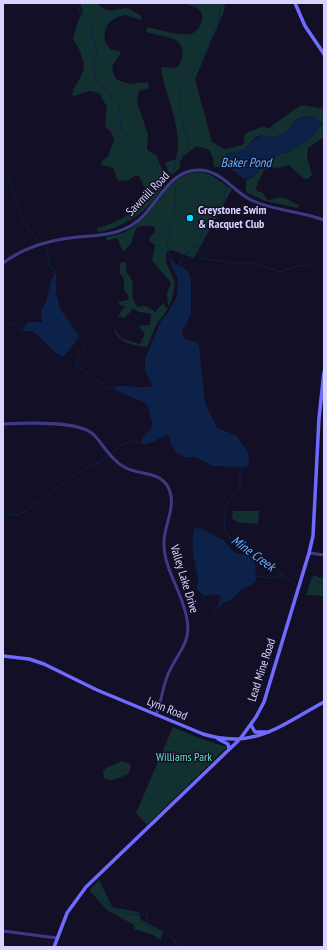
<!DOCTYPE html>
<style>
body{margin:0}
#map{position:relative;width:327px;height:950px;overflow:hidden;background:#130f26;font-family:"PT Sans Narrow",sans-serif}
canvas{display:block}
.frame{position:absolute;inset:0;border:4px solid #d9d4ff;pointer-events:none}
</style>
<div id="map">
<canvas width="327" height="950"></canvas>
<div class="frame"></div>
</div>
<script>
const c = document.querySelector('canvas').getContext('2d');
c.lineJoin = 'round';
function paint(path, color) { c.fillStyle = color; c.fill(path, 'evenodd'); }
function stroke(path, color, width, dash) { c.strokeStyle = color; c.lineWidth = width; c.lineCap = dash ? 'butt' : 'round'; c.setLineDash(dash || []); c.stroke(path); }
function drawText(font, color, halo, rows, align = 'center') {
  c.font = font + ' "PT Sans Narrow",sans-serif'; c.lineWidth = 3; c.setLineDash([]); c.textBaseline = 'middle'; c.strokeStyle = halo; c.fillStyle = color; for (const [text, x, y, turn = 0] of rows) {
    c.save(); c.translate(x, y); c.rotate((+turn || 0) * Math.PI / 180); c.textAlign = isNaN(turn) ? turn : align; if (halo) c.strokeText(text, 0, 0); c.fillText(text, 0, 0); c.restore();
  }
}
paint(new Path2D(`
 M80,3H98C106,16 116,8 128,8L141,16L142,19L141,20L125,15C110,18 103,26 105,42L110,49L121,52C116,64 107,64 117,80L130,84L148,82L149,88L139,91L137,102L148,134L147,150L156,155L166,178C157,206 126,228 98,232L97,228C116,223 131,215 146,201V192L139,176H135L128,180L118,181L113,168L102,165L101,162L108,156L114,140L112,133L105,126L107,107L99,93L90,91L74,96L72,95C74,87 77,83 81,76C89,63 78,49 73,38C76,29 77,20 83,12Z
 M182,3H225L224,11L195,79L212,142L225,149L242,145L244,143V136L248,132L265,126L266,129L271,127L274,124L301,105L324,109V137L308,148L307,157L312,175L309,178L304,179L289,165L279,168L270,167L264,170L256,187L257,191L263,193L268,200L282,197L299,205L298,208L265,201L246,192V180L251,178L278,154L286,153L306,142L323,123C310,116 309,114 295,120L289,131L274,137L257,136L243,150L226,155L224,162L219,167H214L213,158L209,150L197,146L183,156L180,162V168L172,175L168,171L165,163L176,159C184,128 165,98 161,67C165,67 170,68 174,68C185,65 185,47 177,41C169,36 155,35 146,32L147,27C158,29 183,38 193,33C197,31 199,28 201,24C207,10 193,5 182,3Z
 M198,172L209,174L232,189L194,258L171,250L166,252V262L175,282L172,299L164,315L157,323L147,347C135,346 116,342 114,328L122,339L140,344L145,334L138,326L150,325L151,314L139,312L133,309L124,318L118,316L125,306L119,305V302L128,300L129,297L124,290V279L120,273V263L126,262V271L133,282L132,296L137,307L146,306L155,312L164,302L165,307H168L167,293L171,283C165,276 159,268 152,260L155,245L150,242L149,238L155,232L154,226H141L136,228L131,244L123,252L117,238L106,241V237C114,235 123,234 130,229C156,214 165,174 198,172Z
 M233,511H259L258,524L237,522L236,520L232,519Z
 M313,575L324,579V596L306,595Z
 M173,727L199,738L227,747L147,825L136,813Z
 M122,761L130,764L131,766L129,773C122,777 111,783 104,778L103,771L106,768Z
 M99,880L112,906L115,908L139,912L141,920L163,931L161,940L153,935L134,929V925L107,910L89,890Z`), '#12302f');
paint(new Path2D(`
 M308,116L315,117L322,122C317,136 301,146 288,152C284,153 280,153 276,156C268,161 253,179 245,179L226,166L224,159L227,153L243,150L260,135L274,137L289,131L295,120Z
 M170,255L173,262L187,270L191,277V311L187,323L182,331V336L187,340L196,342L199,346L205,403L217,428L236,435L248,452L249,464L246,467L213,466L196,457C185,459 175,455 171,444C169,440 170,438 167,435L148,444H141L142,439L153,426L147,404L112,388C125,383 140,390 153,386L145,371V359L161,321L167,314L177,296L178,278L171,264Z
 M56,272V291L60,309L79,335L76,342L63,357C51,352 45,340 34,333C30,330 26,332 22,331L28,322H42L41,310L46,303L51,280Z
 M195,527L205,530L223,540L235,553L253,556L255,558L256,582L240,591L231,600L223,603L216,609L221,596L214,594L205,596L197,590C196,585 199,582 198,577C195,563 189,542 195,527Z`), '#0c2248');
stroke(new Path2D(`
 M77,3L80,12L89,22L97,49L93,65L97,81L119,104L121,128L125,134L146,161L167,180
 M321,120L324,119
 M3,171C19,196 15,216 38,240
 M173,173L176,161L188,148L187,138L179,107L180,92L202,58L218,25L221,3
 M197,245L201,258L231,263H255L280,272L296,266L314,265
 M46,247L50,266L56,272
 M170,255L167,243L171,231L168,224L173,219L176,193L174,186
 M179,265L184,254L190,251L193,246L197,245L200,241L202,232L212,225L211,221L217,207L224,200V193L227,186
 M3,323L13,324L22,331
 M78,338L84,341C88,352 77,355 76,365L107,387L112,388
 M240,467V487L226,505L224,524L226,533L233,541L262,557L288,580L292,579L294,575L298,576
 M3,514L17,515L24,512L80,471L101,461L122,445L131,441L140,442
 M256,576L271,578L275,576H282
 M310,578L324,585
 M213,617L217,608
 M95,893C114,911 120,916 147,914V926L162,931
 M166,934L175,940L177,947`), '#0c2248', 1);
stroke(new Path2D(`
 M3,263C23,248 47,241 70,238C92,235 112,237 132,225C157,210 166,169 200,170C222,171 233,191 251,200C274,211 301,211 324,220
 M3,424C24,423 80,420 94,435C105,447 111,460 126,468C140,475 159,471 168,487C178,505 163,526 164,544C164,570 183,593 187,619C192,645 174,656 167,677C162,690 161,703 156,715
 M309,553L324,555
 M3,931L57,938`), '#3d3a85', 3);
stroke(new Path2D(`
 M295,3L305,26L324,54
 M3,656L29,659L44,664L97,690L203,734C255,750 281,725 324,702
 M251,725L255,732H269
 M218,739L228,744L229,749
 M54,947L67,913L86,887L240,739L256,717L264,702L309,553L313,536L319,418L324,372`), '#6f6bff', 3.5);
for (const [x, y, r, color] of [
 [190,218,4,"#00e5ff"]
]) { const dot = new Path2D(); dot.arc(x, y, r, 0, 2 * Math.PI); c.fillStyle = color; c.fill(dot); stroke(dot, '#130f26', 1.5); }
drawText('12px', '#d9d4ff', '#130f26', [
 ["Sawmill Road",148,194,-46],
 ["Valley Lake Drive",184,579,73],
 ["Lead Mine Road",262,670,-72],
 ["Lynn Road",167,709,22]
]);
drawText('bold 12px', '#d9d4ff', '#130f26', [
 ["Greystone Swim",198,211],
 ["& Racquet Club",198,225]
], 'left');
drawText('12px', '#5fe0c0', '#130f26', [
 ["Williams Park",184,758]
]);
drawText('italic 13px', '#62b6ff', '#130f26', [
 ["Baker Pond",246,163],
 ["Mine Creek",253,554,36]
]);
</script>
